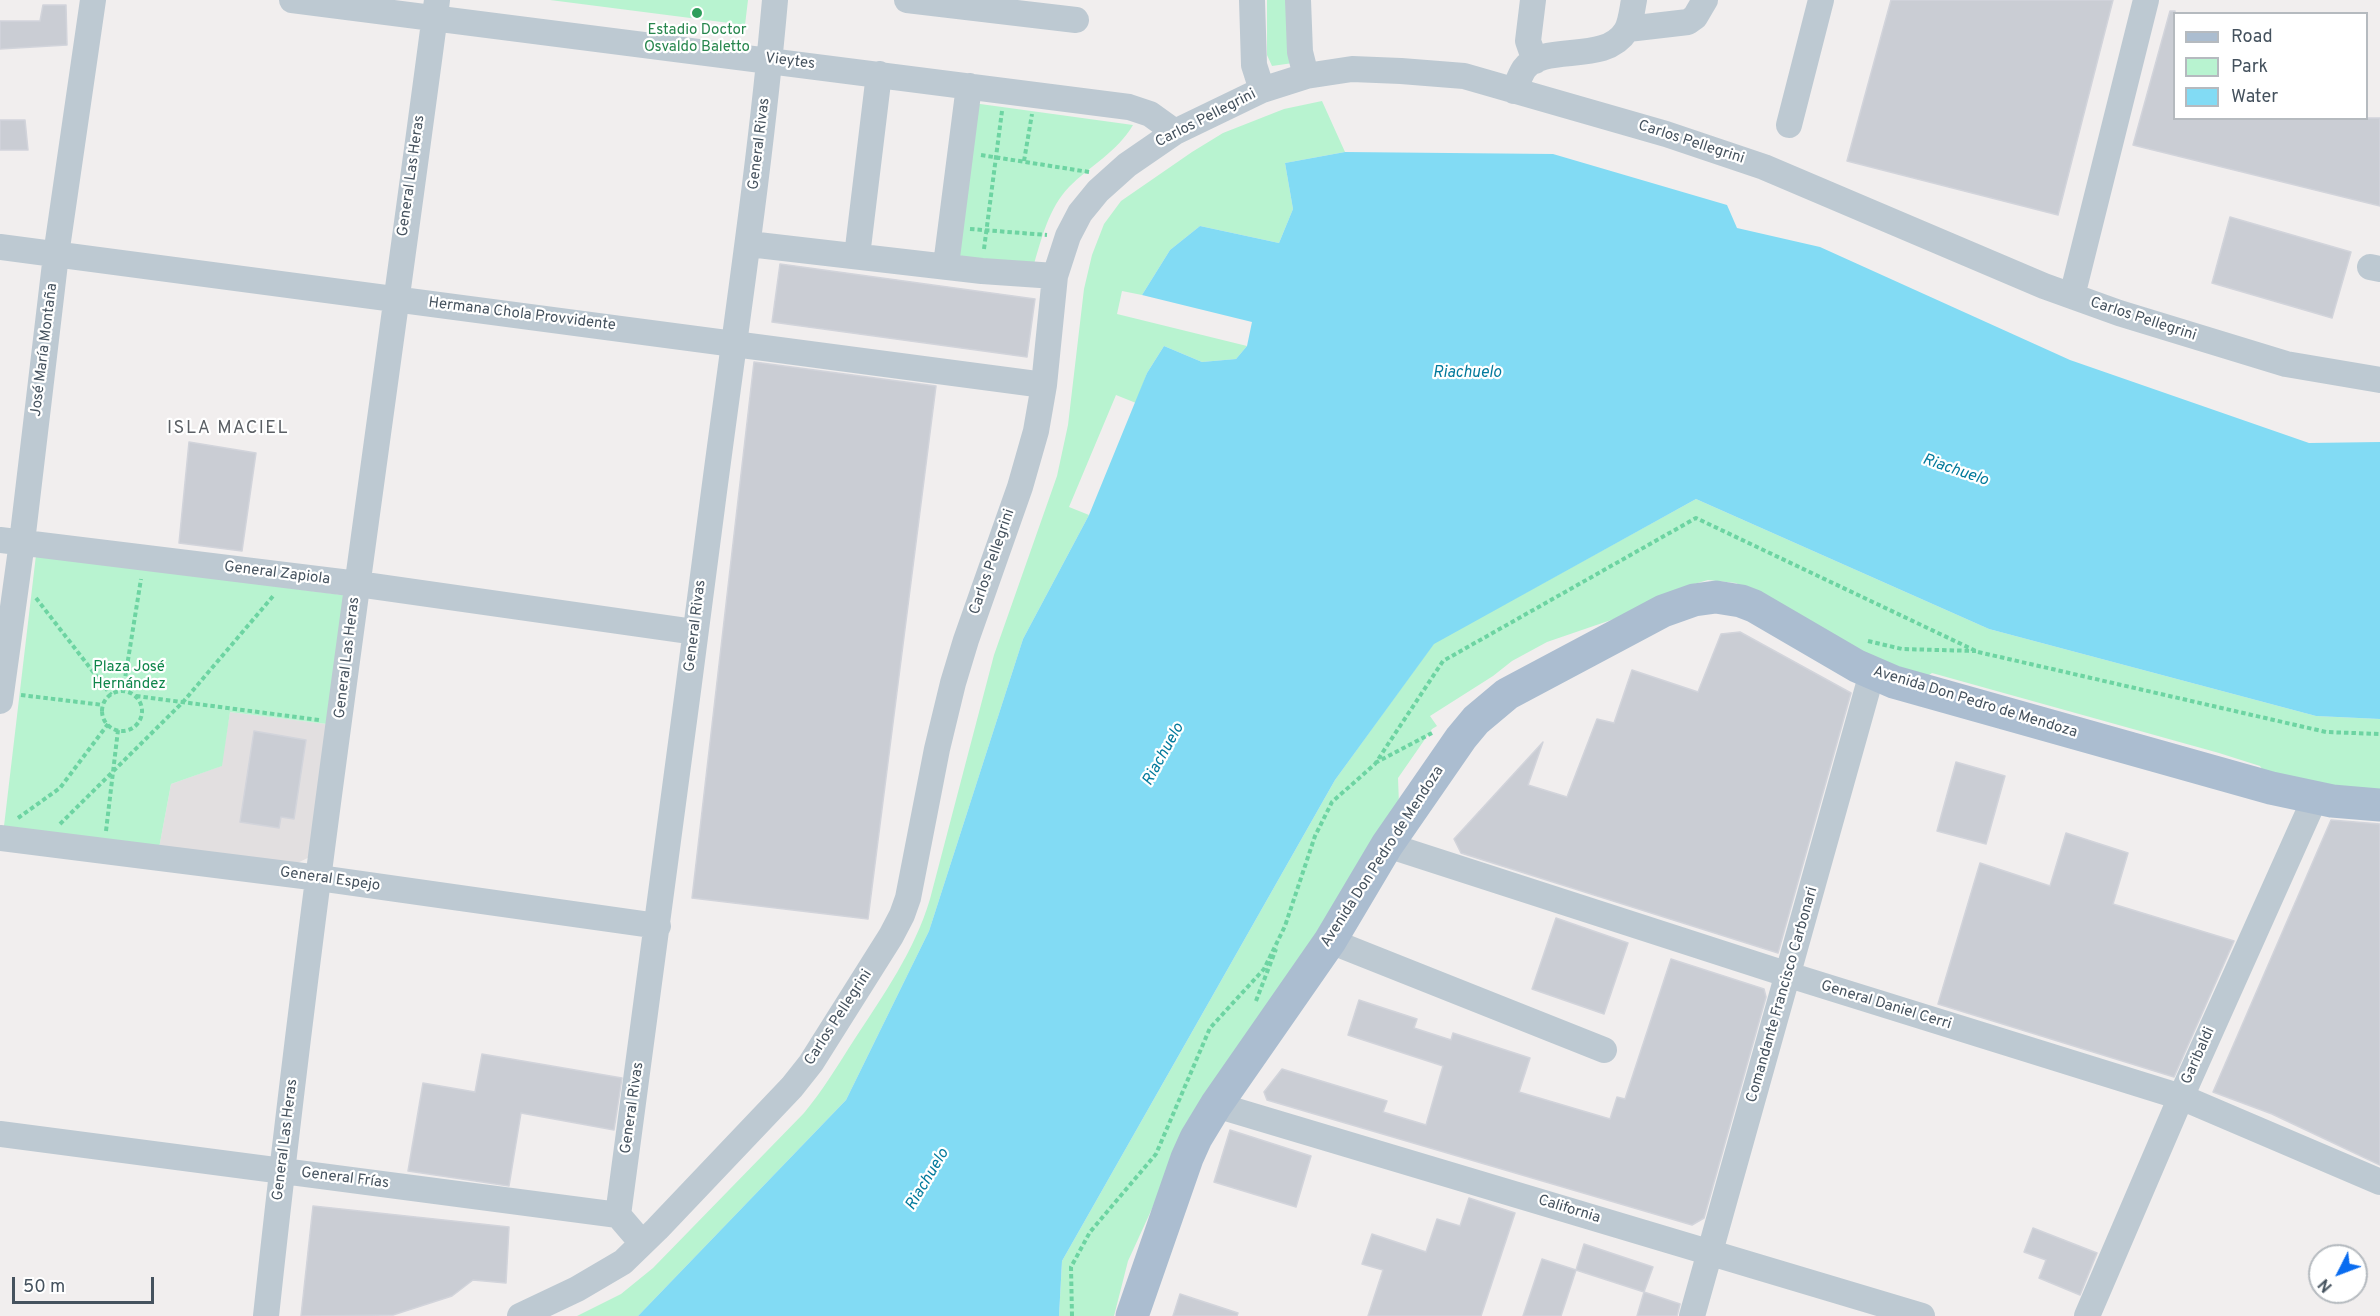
<!DOCTYPE html>
<meta charset="utf-8">
<style>
body{margin:0}
#map{position:relative;width:2380px;height:1316px;overflow:hidden;background:#f1eeee;font-family:Overpass,sans-serif}
canvas{display:block}
.legend{position:absolute;left:2173px;top:12px;width:195px;height:108px;box-sizing:border-box;background:#fff;border:2px solid #b5babf;margin:0;padding:8px 10px;list-style:none;font-size:18px;color:#45525e}
.legend li{display:flex;align-items:center;gap:12px;height:30px}
.legend b{width:30px;border:2px solid #b5babf}
.north{position:absolute;left:2308px;top:1244px;width:60px;height:60px;box-sizing:border-box;background:#fff;border:2px solid #b5babf;border-radius:50%;rotate:228deg;font-size:16px;font-weight:700;line-height:24px;text-align:center;color:#45525e}
.north::after{content:'';display:block;margin:auto;width:21px;height:27px;background:#096cf0;clip-path:polygon(50% 0,100% 100%,50% 72%,0 100%)}
.scale{position:absolute;left:12px;top:1277px;width:142px;height:27px;box-sizing:border-box;border:3px solid #45525e;border-top:0;padding-left:8px;font-size:18px;line-height:21px;white-space:nowrap;color:#45525e;-webkit-text-stroke:4px #fff;paint-order:stroke}
</style>
<div id="map">
<canvas width="2380" height="1316"></canvas>
<ul class="legend">
<li><b style="height:8px;background:#abbdd0"></b>Road</li>
<li><b style="height:16px;background:#b8f3d0"></b>Park</li>
<li><b style="height:16px;background:#82dbf4"></b>Water</li>
</ul>
<div class="north">N</div>
<div class="scale">50 m</div>
</div>
<script>
const c = document.querySelector('canvas').getContext('2d');
c.lineJoin = 'round';
function paint(path, color) { c.fillStyle = color; c.fill(path, 'evenodd'); }
function stroke(path, color, width, dash) { c.strokeStyle = color; c.lineWidth = width; c.lineCap = dash ? 'butt' : 'round'; c.setLineDash(dash || []); c.stroke(path); }
function drawText(font, color, halo, rows, align = 'center') {
  c.font = font + ' Overpass,sans-serif'; c.lineWidth = 4.5; c.setLineDash([]); c.textBaseline = 'middle'; c.strokeStyle = halo; c.fillStyle = color; for (const [text, x, y, turn = 0] of rows) {
    c.save(); c.translate(x, y); c.rotate((+turn || 0) * Math.PI / 180); c.textAlign = isNaN(turn) ? turn : align; if (halo) c.strokeText(text, 0, 0); c.fillText(text, 0, 0); c.restore();
  }
}
paint(new Path2D(`
 M230,712L335,725L314,855L293,865L159,848L171,784L221,766Z`), '#e2dfe0');
paint(new Path2D(`
 M550,0H748L745,25Z
 M1267,0H1292L1293,63L1272,66L1267,55Z
 M1322,101L1345,152L1285,163L1293,209L1279,243L1200,226L1170,250L1142,295L1122,291L1117,314L1247,346L1236,359L1202,362L1164,346L1147,373L1136,403L1116,395L1069,507L1089,515L1023,639L929,931L846,1100L638,1316H577L621,1294L653,1268L804,1113C823,1090 838,1065 854,1040C883,996 915,950 930,899L994,655L1057,476L1068,425L1084,289L1092,255L1104,224L1121,201L1192,152L1223,133L1284,109Z
 M973,103L1133,125C1118,151 1090,166 1069,187C1049,208 1042,237 1034,264L956,258Z
 M1696,499L1989,629L2316,716L2380,719V791L2270,781L2260,766L2219,753L1932,673L1919,682L1875,662L1736,583L1708,580L1677,589L1646,608L1547,642L1512,661L1493,676L1430,716L1437,726L1432,729L1398,778L1399,804L1347,892L1188,1130L1128,1261L1114,1316H1059L1062,1261L1335,780L1434,643Z
 M36,555L358,597L335,725L230,712L222,766L171,784L159,848L4,826Z`), '#b8f3d0');
paint(new Path2D(`
 M1345,152L1553,154L1727,205L1737,228L1820,247L2070,360L2309,443L2380,442V719L2316,716L1989,629L1696,499L1434,644L1335,780L1062,1261L1059,1316H638L846,1100L929,931L1023,639L1089,515L1147,373L1164,346L1202,362L1236,359L1247,346L1252,322L1142,295L1170,250L1200,226L1279,243L1293,209L1285,163Z`), '#82dbf4');
const building = new Path2D(`
 M1891,0H2113L2058,215L1847,161Z
 M43,5H66L67,45L0,49V21H40Z
 M2170,11H2175V118H2380V206L2133,145Z
 M0,120H25L28,150H0Z
 M2230,217L2351,252L2332,318L2212,283Z
 M780,264L1035,299L1027,357L772,322Z
 M754,362L936,386L868,919L692,898Z
 M189,442L256,453L242,551L179,543Z
 M1740,632L1851,693L1778,953L1461,853L1454,839L1543,742L1528,785L1567,797L1597,719L1614,723L1632,670L1698,692L1721,634Z
 M254,731L306,740L294,819L281,817L279,828L240,822Z
 M1956,762L2005,776L1986,844L1937,831Z
 M2331,820L2380,824V1165L2272,1114L2213,1092Z
 M2066,833L2128,853L2113,904L2234,941L2174,1077L1938,1004L1980,863L2050,886Z
 M1556,918L1628,943L1604,1014L1532,989Z
 M1671,959L1764,989L1766,997L1704,1218L1692,1225L1267,1100L1264,1092L1282,1069L1387,1101L1383,1112L1426,1125L1443,1066L1348,1035L1359,1000L1417,1019L1414,1028L1451,1040L1453,1033L1530,1058L1519,1092L1610,1119L1617,1097L1625,1099Z
 M482,1054L622,1078L614,1130L521,1113L509,1186L408,1171L423,1083L475,1092Z
 M1230,1130L1311,1156L1296,1207L1214,1182Z
 M1469,1198L1515,1213L1481,1316H1368L1383,1270L1362,1264L1372,1234L1426,1252L1437,1219L1460,1226Z
 M313,1206L509,1227L506,1283L473,1280L452,1296L393,1315L301,1316Z
 M2033,1228L2097,1253L2080,1295L2039,1278L2046,1260L2024,1252Z
 M1584,1244L1653,1267L1644,1292L1576,1270Z
 M1542,1259L1576,1270L1561,1316H1523Z
 M1644,1292L1680,1304L1677,1316H1637Z
 M1180,1294L1238,1313L1237,1316H1173Z`);
paint(building, '#cacdd4');
stroke(building, '#d2d4db', 1.5);
stroke(new Path2D(`
 M981,155L1089,172
 M1024,161L1032,114
 M970,229L1047,235
 M984,249L1002,111
 M36,598L111,695
 M1868,641L1902,649L1976,651
 M123,691L141,579
 M102 711a20 20 0 1 1 40 0a20 20 0 1 1-40 0Z
 M21,695L103,705
 M136,696L319,720
 M1375,763L1432,733
 M18,818L60,788L108,724
 M60,824L183,702L274,595
 M106,831L118,730
 M1256,1001L1276,949
 M1072,1316L1071,1267L1090,1232L1156,1154L1210,1028L1264,969L1285,926L1315,836L1332,802L1375,764L1443,661L1696,518L1978,652L2326,732L2380,734`), '#6dd4a2', 4, [4.5, 3]);
stroke(new Path2D(`
 M292,0L1129,107L1150,114L1175,132
 M907,0L1076,20
 M1252,0L1254,65L1262,90
 M1298,0L1300,52L1306,76
 M1533,0L1528,41L1535,61
 M1628,29L1688,22L1695,17L1705,0
 M1514,91C1517,84 1520,75 1524,69C1544,42 1605,65 1626,31C1631,23 1632,10 1634,0
 M1789,125L1821,0
 M749,244L982,271L1055,276
 M0,247L1044,385
 M857,256L879,74
 M946,265L969,86
 M2370,267L2380,269
 M2072,296L2146,0
 M0,540L358,584L695,632
 M0,701L22,542L56,255L93,0
 M0,838L319,878L658,926
 M1387,845L1789,975L2181,1097L2380,1182
 M1330,941L1604,1050
 M1216,1105L1922,1316
 M0,1134L618,1215
 M642,1243L618,1215C651,979 681,743 712,507C734,338 760,170 775,0
 M266,1316C313,876 379,439 437,0
 M520,1316L577,1289L623,1262L657,1229L792,1087L811,1063L891,936L902,915L908,898L937,749L953,683L966,640L1020,487L1036,431L1044,385L1055,276L1068,236L1080,213L1098,191L1127,165L1175,132L1262,90L1306,76L1352,69L1401,71L1464,76L1666,134L1764,167L2044,286L2119,313L2286,364L2380,380
 M1692,1316L1872,673
 M2087,1316L2181,1097L2315,798`), '#bdc9d2', 26);
stroke(new Path2D(`
 M1132,1316L1187,1158L1196,1138L1216,1105L1330,941L1387,845L1461,738L1476,720L1507,694L1663,611L1694,600L1716,597L1741,601L1754,606L1857,666L1894,682L2271,788L2332,801L2380,805`), '#abbdd0', 33);
for (const [x, y, r, color] of [
 [697,13,6,"#2e9e5b"]
]) { const dot = new Path2D(); dot.arc(x, y, r, 0, 2 * Math.PI); c.fillStyle = color; c.fill(dot); stroke(dot, '#fff', 2); }
drawText('15px', '#27864d', '#fff', [
 ["Estadio Doctor",697,31],
 ["Osvaldo Baletto",697,48]
]);
drawText('15px', '#45525e', '#fff', [
 ["Vieytes",790,62,7],
 ["Carlos Pellegrini",1206,119,-27],
 ["Carlos Pellegrini",1691,143,18],
 ["General Rivas",760,144,-83],
 ["General Las Heras",412,176,-82],
 ["Hermana Chola Provvidente",522,315,7],
 ["Carlos Pellegrini",2143,320,18],
 ["José María Montaña",45,350,-83],
 ["Carlos Pellegrini",993,562,-71],
 ["General Zapiola",277,574,7],
 ["General Rivas",696,626,-83],
 ["General Las Heras",348,658,-83],
 ["Avenida Don Pedro de Mendoza",1975,703,17],
 ["Avenida Don Pedro de Mendoza",1383,857,-57],
 ["General Espejo",330,880,8],
 ["Comandante Francisco Carbonari",1783,995,-74],
 ["General Daniel Cerri",1886,1006,17],
 ["Carlos Pellegrini",839,1018,-57],
 ["Garibaldi",2199,1056,-66],
 ["General Rivas",633,1108,-82],
 ["General Las Heras",286,1140,-83],
 ["General Frías",345,1179,7],
 ["California",1569,1210,17]
]);
drawText('15px', '#0f864b', '#fff', [
 ["Plaza José",129,668],
 ["Hernández",129,685]
]);
drawText('italic 16px', '#037a9c', '#fff', [
 ["Riachuelo",1467,374],
 ["Riachuelo",1955,471,19],
 ["Riachuelo",1164,755,-61],
 ["Riachuelo",928,1180,-59]
]);
c.letterSpacing = '1.5px';
drawText('18px', '#5a5f64', '#fff', [
 ["ISLA MACIEL",228,429]
]);
c.letterSpacing = '0px';
</script>
